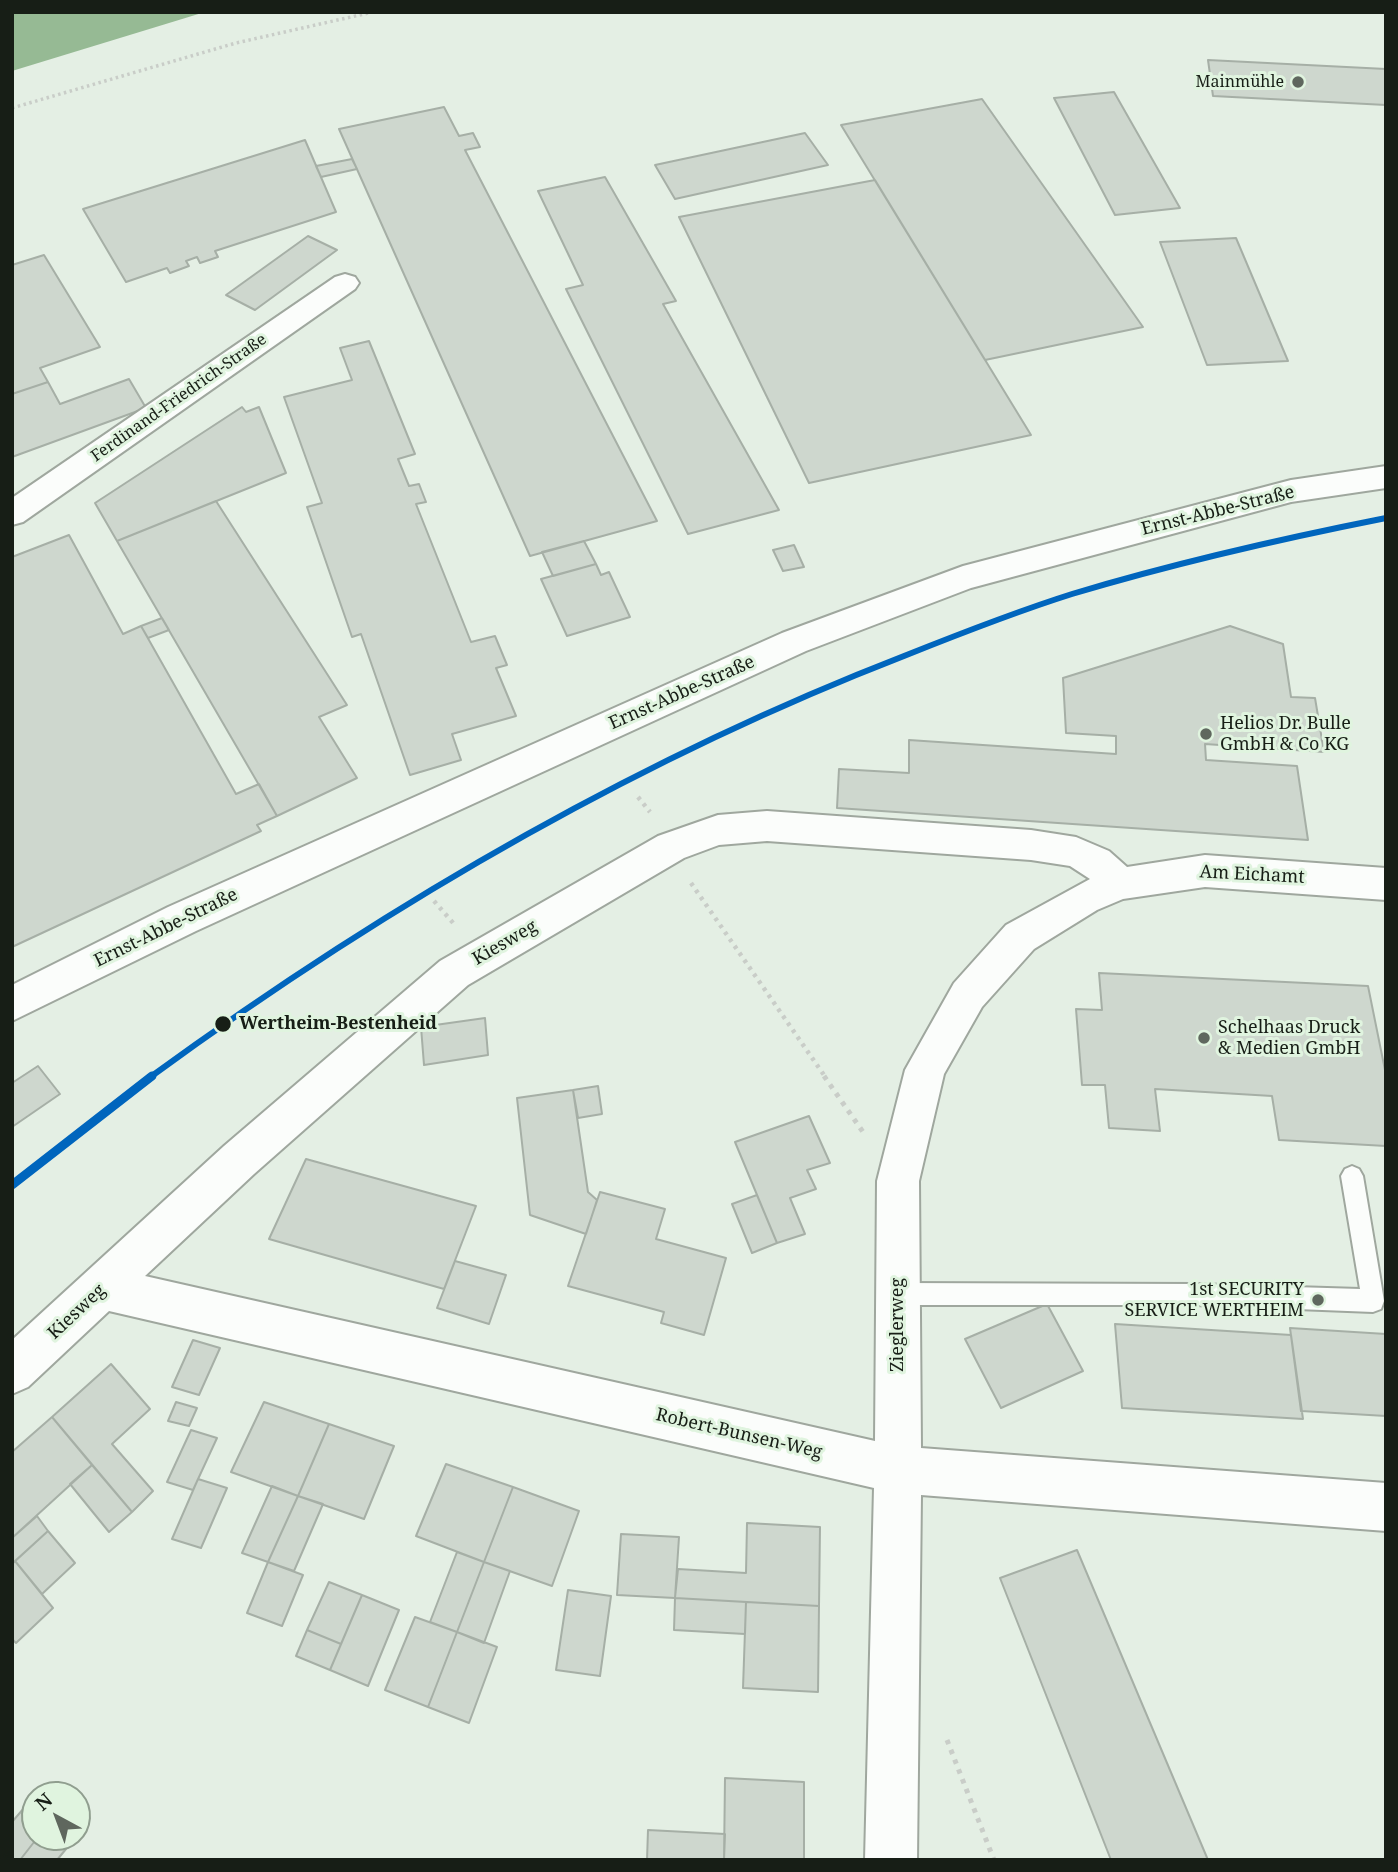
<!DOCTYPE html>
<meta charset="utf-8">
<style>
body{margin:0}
#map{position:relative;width:1398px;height:1872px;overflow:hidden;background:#e4efe4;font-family:"Noto Serif",serif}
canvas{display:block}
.frame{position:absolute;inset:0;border:14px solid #171e16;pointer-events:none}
.north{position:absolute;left:21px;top:1781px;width:70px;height:70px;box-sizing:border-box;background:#e0f4df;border:2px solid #909e8f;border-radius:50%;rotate:319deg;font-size:19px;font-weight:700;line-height:28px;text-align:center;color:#171e16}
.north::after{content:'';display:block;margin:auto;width:24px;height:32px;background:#5f675e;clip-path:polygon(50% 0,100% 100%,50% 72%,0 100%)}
</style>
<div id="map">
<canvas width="1398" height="1872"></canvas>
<div class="frame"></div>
<div class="north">N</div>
</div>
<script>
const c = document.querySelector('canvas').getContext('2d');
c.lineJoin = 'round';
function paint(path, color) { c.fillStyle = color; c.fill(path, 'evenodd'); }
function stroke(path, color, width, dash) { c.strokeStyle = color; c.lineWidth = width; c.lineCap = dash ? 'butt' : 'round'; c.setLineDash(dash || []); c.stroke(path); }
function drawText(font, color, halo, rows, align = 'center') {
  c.font = font + ' "Noto Serif",serif'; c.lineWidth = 6; c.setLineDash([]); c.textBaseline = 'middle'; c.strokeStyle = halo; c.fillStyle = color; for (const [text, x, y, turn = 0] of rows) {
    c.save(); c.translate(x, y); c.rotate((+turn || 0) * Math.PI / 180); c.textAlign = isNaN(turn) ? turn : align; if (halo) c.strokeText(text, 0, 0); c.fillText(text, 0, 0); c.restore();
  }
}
paint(new Path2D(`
 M12,12H205L12,71Z`), '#96ba94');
const building = new Path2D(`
 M1208,60L1386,69V105L1213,96Z
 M1114,92L1180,208L1115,215L1054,98Z
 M982,99L1143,327L985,360L841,125Z
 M444,107L459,136L473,133L480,147L465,150L657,521L530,556L339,129Z
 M805,133L828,165L675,199L655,165Z
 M305,140L336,212L215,251L218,257L200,263L197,257L186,261L189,266L170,273L167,268L126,282L83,209Z
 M352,159L357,169L321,177L316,166Z
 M605,177L676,301L663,304L779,510L688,534L566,289L583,285L538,191Z
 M875,180L1031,435L809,483L679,217Z
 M308,236L337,250L255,310L226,295Z
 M1236,238L1288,361L1207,365L1160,242Z
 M44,255L100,347L40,368L48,382L12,394V265Z
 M369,341L415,454L398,459L409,486L419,484L426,502L416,504L471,642L495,636L507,665L496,668L516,716L452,734L461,760L410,775L361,634L352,637L307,507L322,503L284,397L352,380L340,348Z
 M129,379L146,408L12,457V394L48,382L60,404Z
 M242,407L246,412L259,407L286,473L117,541L95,503Z
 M216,501L347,705L319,717L357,778L277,816L117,541Z
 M69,535L123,634L141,626L236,794L259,784L277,816L257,825L261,831L12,947V557Z
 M584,541L596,564L553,576L542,552Z
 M794,545L804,567L783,571L773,550Z
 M596,564L601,575L609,572L630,617L567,636L541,579Z
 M162,618L169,630L148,638L141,626Z
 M1230,626L1283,644L1291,697L1315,698L1324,752L1205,744L1206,760L1297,766L1308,840L837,808L839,769L909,773V740L1116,754V736L1066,733L1063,678Z
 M1099,973L1368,986L1386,1075V1146L1279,1140L1272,1096L1155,1089L1160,1131L1109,1128L1105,1085H1082L1076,1009L1102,1010Z
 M485,1018L488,1055L424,1065L421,1027Z
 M38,1066L60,1094L12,1127V1083Z
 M598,1086L602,1114L578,1118L573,1090Z
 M573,1090L588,1192L597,1200L586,1234L530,1215L517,1098Z
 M809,1116L830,1163L807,1170L816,1189L790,1198L805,1234L777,1243L735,1142Z
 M306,1159L476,1206L444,1289L269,1239Z
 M600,1192L665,1209L656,1239L726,1258L704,1335L661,1323L664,1312L568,1286Z
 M757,1195L777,1243L752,1253L732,1204Z
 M455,1261L506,1275L489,1324L437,1308Z
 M1047,1304L1083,1371L1001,1408L965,1339Z
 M1115,1324L1291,1335L1303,1419L1122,1408Z
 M1290,1328L1386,1334V1416L1301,1411Z
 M193,1340L220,1348L199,1395L172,1387Z
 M111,1364L150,1409L112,1444L153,1491L132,1512L52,1417Z
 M176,1402L197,1408L189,1426L168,1421Z
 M264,1402L329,1424L298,1496L231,1472Z
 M52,1417L92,1465L12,1538V1452Z
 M329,1424L394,1446L364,1519L298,1496Z
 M191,1430L217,1438L193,1490L167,1482Z
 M446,1464L513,1487L484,1562L416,1536Z
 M92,1465L132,1512L109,1532L70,1484Z
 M198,1479L227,1488L201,1548L172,1539Z
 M272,1486L298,1496L268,1562L242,1553Z
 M513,1487L579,1511L552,1586L484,1562Z
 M298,1496L323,1504L294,1571L268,1562Z
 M37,1516L48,1531L12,1564V1538Z
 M747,1523L820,1527L819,1606L675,1598L678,1569L746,1573Z
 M48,1531L75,1563L42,1594L15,1561Z
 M621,1534L679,1537L675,1598L617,1595Z
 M1077,1550L1208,1860H1111L1000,1578Z
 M457,1552L484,1562L457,1632L430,1622Z
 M15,1561L53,1608L16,1643L12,1639V1564Z
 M268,1562L303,1575L282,1626L247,1613Z
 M484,1562L510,1571L484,1643L457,1632Z
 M329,1582L362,1595L341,1644L307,1630Z
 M568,1590L611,1596L600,1676L556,1670Z
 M362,1595L399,1610L368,1686L330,1670Z
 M675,1598L746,1602L745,1634L674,1630Z
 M746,1602L819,1606L818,1692L743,1688Z
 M415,1617L457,1632L428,1707L385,1690Z
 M307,1630L341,1644L330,1670L296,1656Z
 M457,1632L497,1647L469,1723L428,1707Z
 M725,1778L804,1782V1860H724Z
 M24,1808L35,1819V1837H38L20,1860H12V1822Z
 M648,1830L725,1834L724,1860H647Z
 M38,1837H54L66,1849L57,1860H20Z`);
paint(building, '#ced7ce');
stroke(building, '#a6afa6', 2);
const lane = new Path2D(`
 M1352,1166L1359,1169L1363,1176L1384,1301L1381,1309L1373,1312L1195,1305H898L890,1302L887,1294L890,1286L898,1283L1195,1284L1360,1289L1341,1176L1345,1169Z`);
const street = new Path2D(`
 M345,274L355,277L359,283L355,289L23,522L12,525V498L335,277Z
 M1386,466V488L1291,502L971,588L806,651L196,931L12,1021V985L168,907L782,633L963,566L1291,480Z
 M767,811L1031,830L1076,837L1109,851L1127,867L1205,855L1386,868V900L1205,887L1123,899L1097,910L1034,949L982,1007L944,1074L919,1181L921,1448L1386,1483V1531L921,1495L917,1860H865L874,1488L109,1311L28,1387L12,1394V1340L224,1146L440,961L658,836L718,815ZM767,841L1031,860L1070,866L1090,879L1006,925L954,983L905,1070L877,1181L875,1441L145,1276L254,1174L468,985L684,858L719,845Z`);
stroke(lane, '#9fa79e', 4);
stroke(street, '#9fa79e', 4);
stroke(new Path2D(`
 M12,108L236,43L373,12`), '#c9cdc8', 3.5, [2.5, 3.5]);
stroke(new Path2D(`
 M638,797L650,812
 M691,883L826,1078
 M434,901L454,924`), '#c9cdc8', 4.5, [3.5, 5]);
stroke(new Path2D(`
 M824,1076L863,1132
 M947,1740L994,1860`), '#c9cdc8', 5, [4.5, 6]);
paint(lane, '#fbfdfb');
paint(street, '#fbfdfb');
stroke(new Path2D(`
 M149,1078C383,907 633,761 904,656C959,634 1015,612 1072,594C1175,563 1280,539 1386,518`), '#0065bd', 6);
stroke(new Path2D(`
 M12,1185L152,1076`), '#0065bd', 9);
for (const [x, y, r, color] of [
 [1298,82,7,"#5f675e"],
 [1206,734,7,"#5f675e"],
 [223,1024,9,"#171e16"],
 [1204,1038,7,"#5f675e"],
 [1318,1300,7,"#5f675e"]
]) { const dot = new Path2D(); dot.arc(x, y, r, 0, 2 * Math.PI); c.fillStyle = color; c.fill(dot); stroke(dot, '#e0f4df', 2.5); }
drawText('16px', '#171e16', '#e0f4df', [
 ["Mainmühle",1284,82]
], 'right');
drawText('16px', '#171e16', '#e0f4df', [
 ["Ferdinand-Friedrich-Straße",179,398,-35]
]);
drawText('18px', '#171e16', '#e0f4df', [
 ["Ernst-Abbe-Straße",1218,511,-14],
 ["Ernst-Abbe-Straße",682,693,-24],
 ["Am Eichamt",1252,875,3],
 ["Ernst-Abbe-Straße",166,928,-26],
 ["Kiesweg",505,943,-30],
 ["Kiesweg",77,1312,-43],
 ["Zieglerweg",898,1325,-90],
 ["Robert-Bunsen-Weg",739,1434,13]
]);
drawText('18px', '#171e16', '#e0f4df', [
 ["Helios Dr. Bulle",1220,724],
 ["GmbH & Co KG",1220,745],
 ["Schelhaas Druck",1218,1028],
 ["& Medien GmbH",1218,1049],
 ["1st SECURITY",1304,1290,"right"],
 ["SERVICE WERTHEIM",1304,1311,"right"]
], 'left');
drawText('bold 18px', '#171e16', '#e0f4df', [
 ["Wertheim-Bestenheid",239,1024]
], 'left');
</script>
